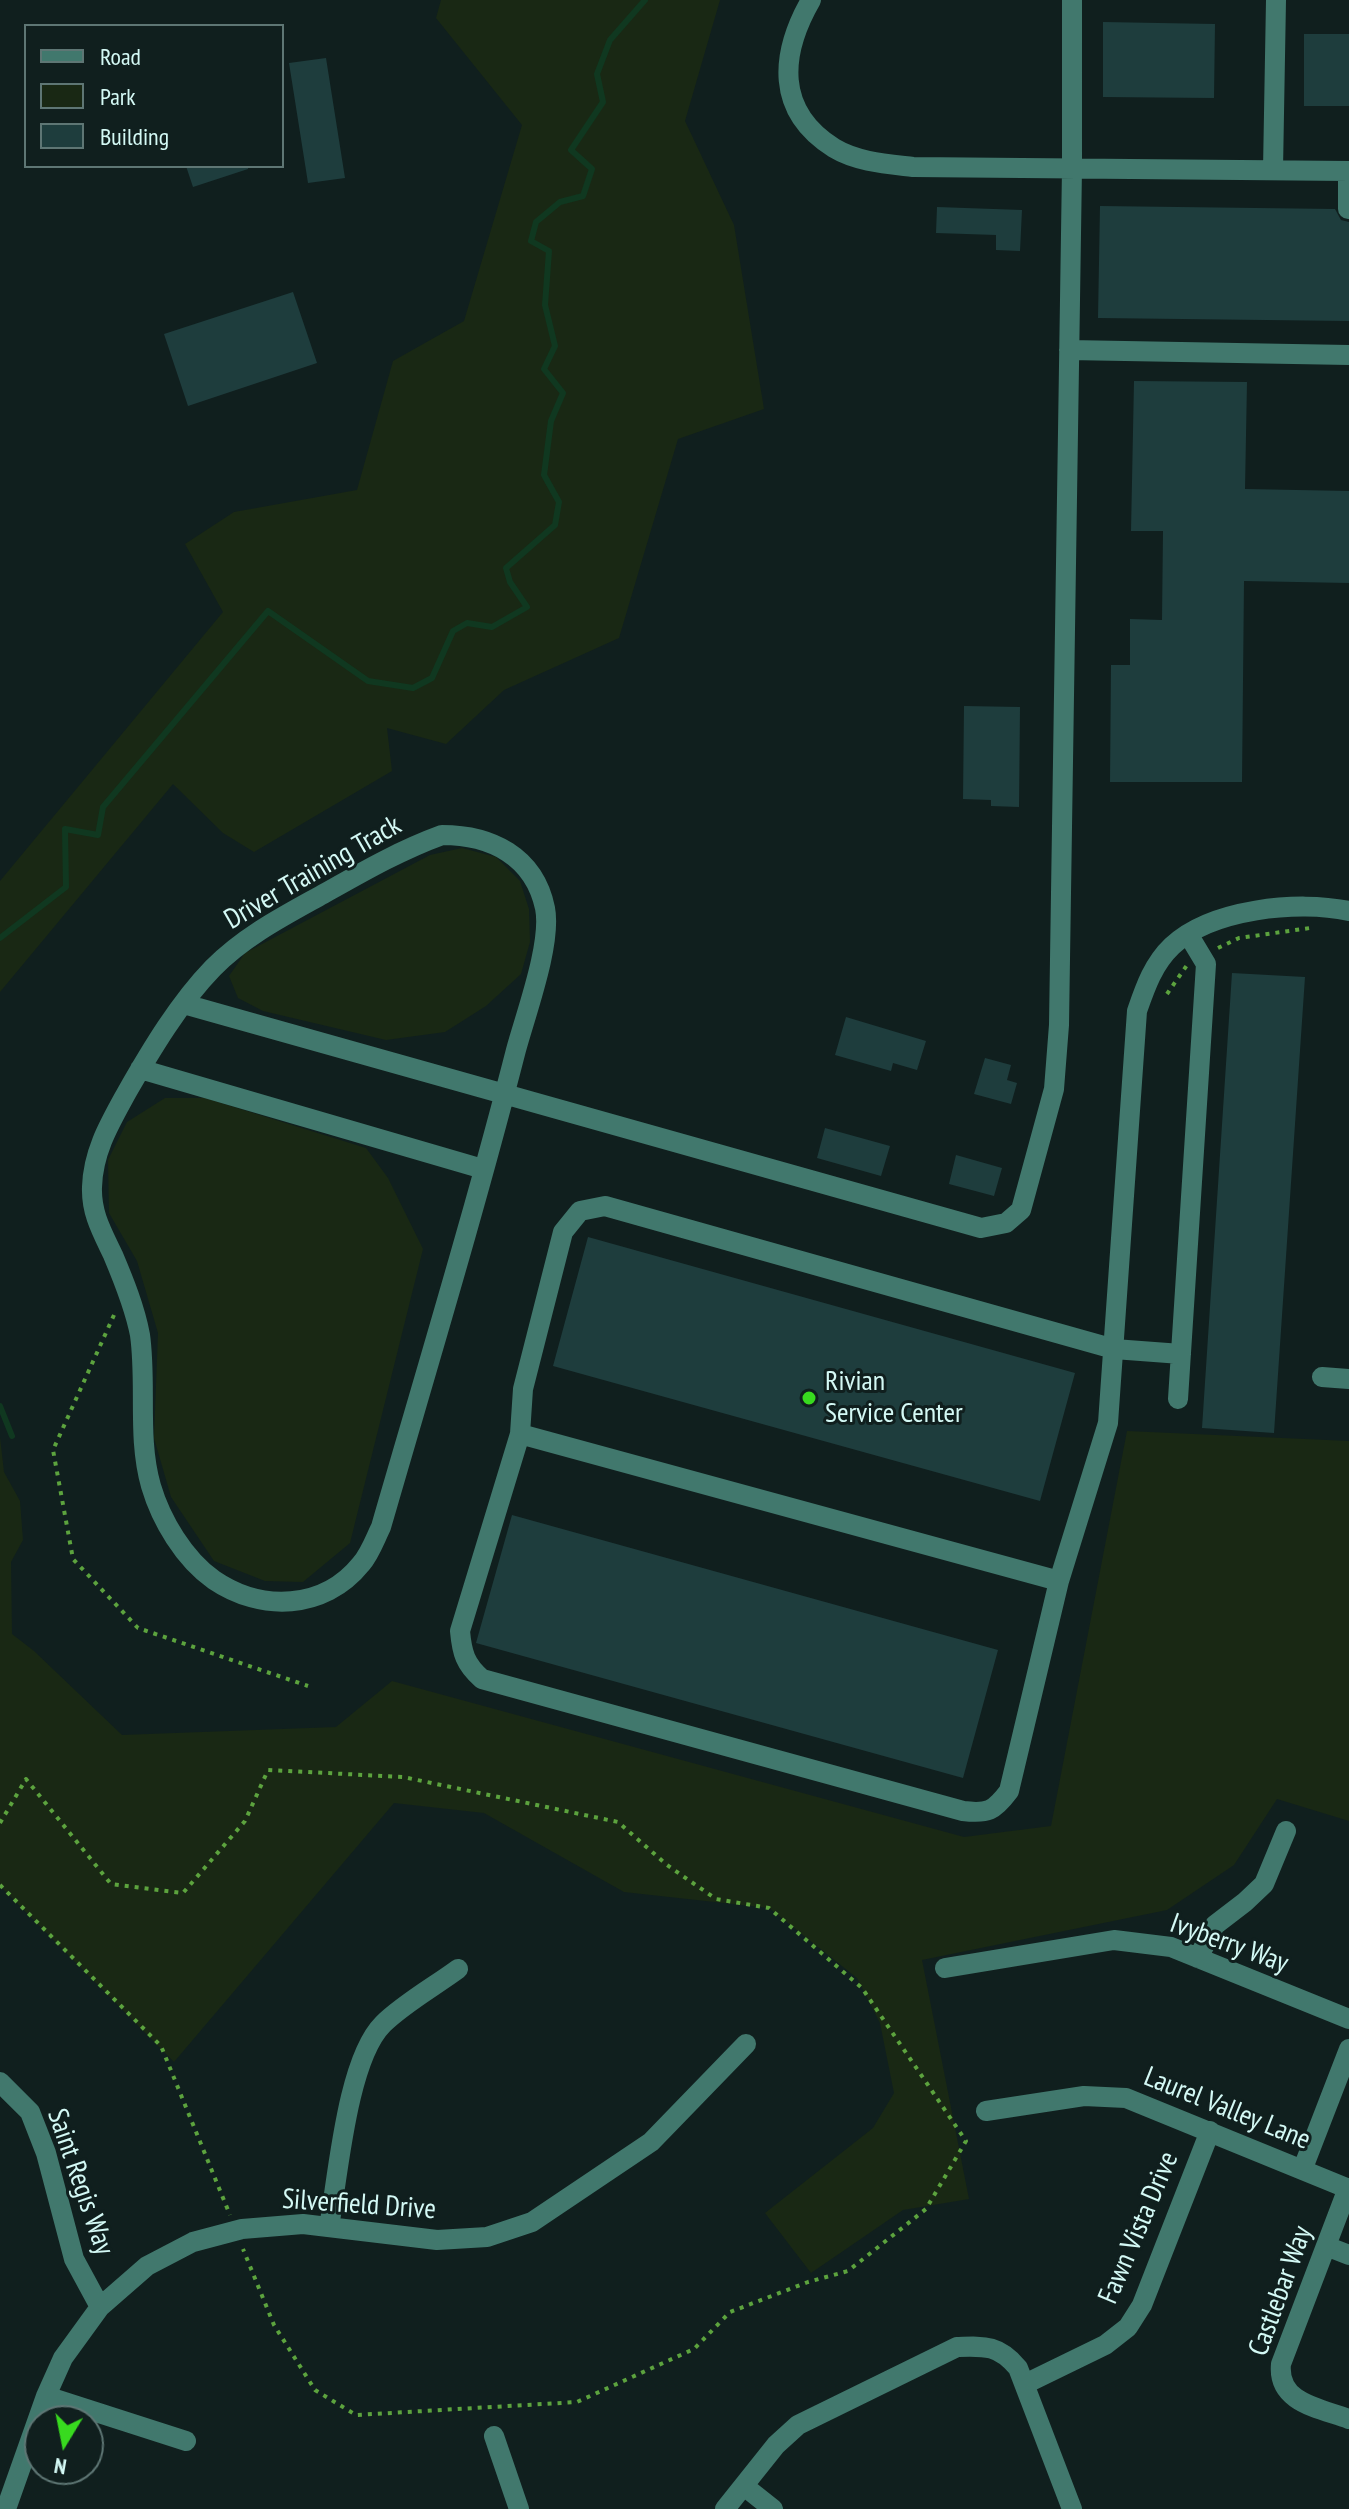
<!DOCTYPE html>
<style>
body{margin:0}
#map{position:relative;width:1349px;height:2509px;overflow:hidden;background:#101f1e;font-family:"PT Sans Narrow",sans-serif}
canvas{display:block}
.legend{position:absolute;left:24px;top:24px;width:260px;height:144px;box-sizing:border-box;background:#101f1e;border:2px solid #5e7674;margin:0;padding:10px 14px;list-style:none;font-size:24px;color:#d4f9f5}
.legend li{display:flex;align-items:center;gap:16px;height:40px}
.legend b{width:40px;border:2px solid #5e7674}
.north{position:absolute;left:24px;top:2405px;width:80px;height:80px;box-sizing:border-box;background:#101f1e;border:2px solid #5e7674;border-radius:50%;rotate:190deg;font-size:22px;font-weight:700;line-height:32px;text-align:center;color:#d4f9f5}
.north::after{content:'';display:block;margin:auto;width:28px;height:36px;background:#38da1f;clip-path:polygon(50% 0,100% 100%,50% 72%,0 100%)}
</style>
<div id="map">
<canvas width="1349" height="2509"></canvas>
<ul class="legend">
<li><b style="height:10px;background:#41786d"></b>Road</li>
<li><b style="height:22px;background:#192814"></b>Park</li>
<li><b style="height:22px;background:#1e3d3d"></b>Building</li>
</ul>
<div class="north">N</div>
</div>
<script>
const c = document.querySelector('canvas').getContext('2d');
c.lineJoin = 'round';
function paint(path, color) { c.fillStyle = color; c.fill(path, 'evenodd'); }
function stroke(path, color, width, dash) { c.strokeStyle = color; c.lineWidth = width; c.lineCap = dash ? 'butt' : 'round'; c.setLineDash(dash || []); c.stroke(path); }
function drawText(font, color, halo, rows, align = 'center') {
  c.font = font + ' "PT Sans Narrow",sans-serif'; c.lineWidth = 6; c.setLineDash([]); c.textBaseline = 'middle'; c.strokeStyle = halo; c.fillStyle = color; for (const [text, x, y, turn = 0] of rows) {
    c.save(); c.translate(x, y); c.rotate((+turn || 0) * Math.PI / 180); c.textAlign = isNaN(turn) ? turn : align; if (halo) c.strokeText(text, 0, 0); c.fillText(text, 0, 0); c.restore();
  }
}
paint(new Path2D(`
 M441,0H720L685,121L734,225L764,409L678,439L619,638L504,690L446,744L387,728L392,771L254,852L223,833L173,784L0,992V881L223,612L185,544L234,512L357,490L393,361L464,321L522,125L436,18Z
 M462,848L496,857L520,881L529,909L530,942L521,974L486,1006L445,1032L386,1040L263,1011L238,998L229,976L245,953L430,855Z
 M165,1098H205L366,1148L388,1178L423,1249L350,1543L303,1582L265,1581L214,1561L171,1497L154,1438L158,1333L137,1261L109,1213L108,1160L127,1122Z
 M1127,1431L1349,1441V1821L1277,1799L1234,1865L1167,1910L922,1960L969,2199L903,2210L811,2273L765,2213L873,2128L894,2093L880,2023L857,1978L769,1908L624,1892L484,1813L394,1803L174,2062L0,1886V1437L4,1472L20,1501L23,1540L11,1562L12,1634L34,1651L122,1735L336,1727L392,1681L964,1837L1051,1826Z`), '#192814');
stroke(new Path2D(`
 M0,938L66,887L65,829L98,835L103,807L268,611L368,681L413,688L432,678L453,631L467,623L492,627L527,607L510,582L506,568L555,525L559,502L544,475L551,421L563,393L544,369L555,346L545,305L549,251L531,241L536,222L560,202L583,196L592,169L571,150L603,102L597,74L610,40L645,0
 M0,1406L12,1436`), '#103820', 6);
paint(new Path2D(`
 M1103,22L1215,24L1214,98L1103,97Z
 M1304,34H1349V106H1304Z
 M326,58L345,178L308,183L289,63Z
 M186,166H248V169L193,187Z
 M1100,206L1335,209L1341,220L1349,222V321L1098,318Z
 M937,207L1022,210L1020,251L996,250V235L936,233Z
 M293,292L317,363L188,406L164,334Z
 M1134,381L1247,382L1245,489L1349,491V583L1244,581L1242,782H1110L1111,665H1130V619L1162,620L1163,531H1131Z
 M964,706L1020,707L1019,807L991,806V800L963,799Z
 M1232,973L1305,977L1274,1433L1202,1428Z
 M846,1017L926,1041L917,1070L893,1063L891,1071L835,1055Z
 M985,1058L1011,1065L1007,1080L1017,1083L1011,1104L974,1094Z
 M825,1128L890,1146L881,1176L817,1158Z
 M956,1155L1002,1168L994,1196L949,1184Z
 M588,1237L1075,1373L1040,1501L553,1366Z
 M512,1515L998,1650L963,1778L476,1643Z`), '#1e3d3d');
stroke(new Path2D(`
 M1218,948L1239,938L1310,928
 M1167,994L1187,965
 M114,1315L53,1450L73,1559L138,1628L308,1686
 M0,1823L26,1779L111,1884L183,1893L245,1821L268,1770L403,1777L618,1822L667,1865L716,1899L769,1908L862,1988L966,2141L926,2209L848,2271L808,2282L730,2312L694,2349L577,2402L356,2415L315,2390L274,2325L243,2249
 M0,1885L161,2046L230,2215`), '#5ca33e', 4, [4, 6]);
stroke(new Path2D(`
 M811,0C780,54 775,111 834,148C857,162 888,164 913,167L1349,171
 M1273,170L1276,0
 M1348,171V209
 M1069,350L1349,355
 M442,835C491,835 534,856 545,908C552,943 526,1013 516,1050C475,1210 427,1368 381,1527C375,1539 370,1554 361,1564C324,1610 261,1612 214,1580C184,1559 161,1520 151,1486C137,1437 147,1385 140,1335C135,1308 124,1281 113,1255C102,1232 91,1213 92,1187C93,1151 110,1123 127,1092C151,1050 179,1003 213,968C244,937 280,918 318,897C359,874 398,851 442,835Z
 M184,1004L981,1228L1006,1223L1021,1210L1054,1089L1059,1025L1072,168V0
 M140,1069L483,1169
 M1322,1377L1349,1379
 M1178,1399L1206,964L1188,934
 M520,1434L1059,1581L1108,1423L1137,1011C1145,988 1153,964 1172,946C1211,909 1298,900 1349,911
 M1059,1581L1009,1791C994,1811 988,1814 963,1811L482,1679C465,1664 462,1653 460,1631L520,1434L523,1389L563,1232L580,1211L605,1206L1114,1349L1181,1354
 M1198,1958L1215,1925L1245,1902L1264,1884L1286,1831
 M945,1968L1114,1940L1171,1947L1349,2019
 M0,2082L30,2112L46,2153L74,2259L100,2307
 M986,2111L1084,2096L1126,2098L1349,2189
 M1303,2168L1349,2049
 M1348,2188L1281,2364C1277,2403 1319,2408 1349,2419
 M329,2227C338,2176 347,2060 383,2024C403,2004 435,1986 458,1969
 M1326,2246L1349,2255
 M1025,2384L1105,2345L1128,2327L1142,2305L1210,2131
 M46,2396L186,2441
 M494,2436L519,2509
 M744,2486L773,2509
 M6,2509L46,2396L63,2358L100,2307L147,2266L193,2242L242,2229L303,2224L437,2240L487,2237L532,2222L651,2142L746,2044
 M725,2509L776,2445L798,2425L957,2347C985,2346 999,2345 1018,2368L1072,2509`), '#41786d', 20);
for (const [x, y, r, color] of [
 [809,1398,8,"#38da1f"]
]) { const dot = new Path2D(); dot.arc(x, y, r, 0, 2 * Math.PI); c.fillStyle = color; c.fill(dot); stroke(dot, '#101f1e', 3); }
drawText('28px', '#d4f9f5', '#101f1e', [
 ["Driver Training Track",313,873,-30],
 ["Ivyberry Way",1229,1944,20],
 ["Laurel Valley Lane",1227,2109,22],
 ["Saint Regis Way",80,2182,71],
 ["Silverfield Drive",359,2205,4],
 ["Fawn Vista Drive",1139,2228,-67],
 ["Castlebar Way",1281,2291,-70]
]);
drawText('28px', '#d4f9f5', '#101f1e', [
 ["Rivian",825,1382],
 ["Service Center",825,1414]
], 'left');
</script>
